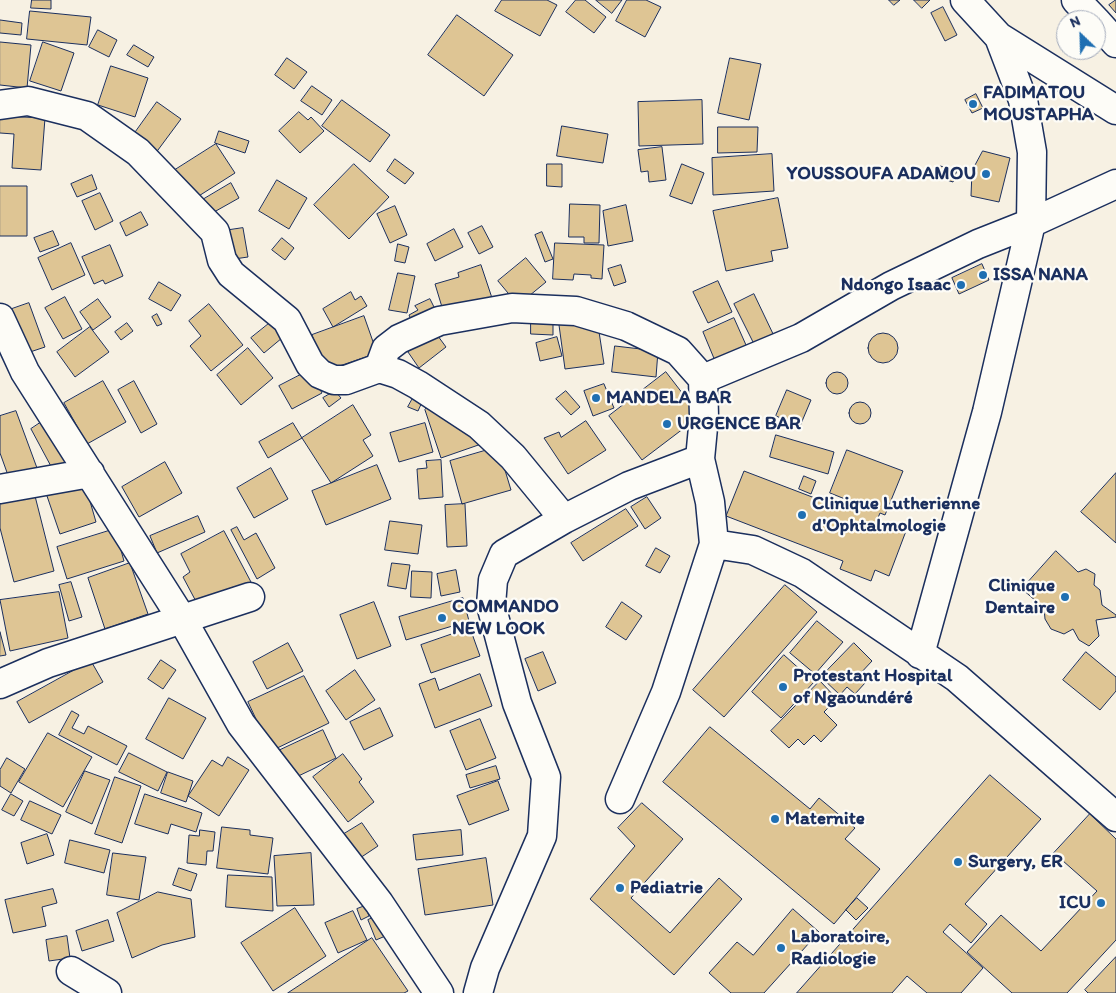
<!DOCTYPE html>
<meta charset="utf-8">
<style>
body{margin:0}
#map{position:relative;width:1116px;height:993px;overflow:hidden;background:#f7f1e3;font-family:Itim,sans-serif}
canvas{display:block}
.north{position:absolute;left:1056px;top:10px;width:50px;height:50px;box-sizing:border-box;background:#fdfcf7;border:1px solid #a3aaba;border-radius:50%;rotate:336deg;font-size:14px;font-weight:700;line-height:20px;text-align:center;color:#1b2f5e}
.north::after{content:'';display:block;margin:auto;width:18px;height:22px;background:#1f6fb2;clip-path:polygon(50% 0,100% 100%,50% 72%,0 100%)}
</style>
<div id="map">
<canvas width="1116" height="993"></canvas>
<div class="north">N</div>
</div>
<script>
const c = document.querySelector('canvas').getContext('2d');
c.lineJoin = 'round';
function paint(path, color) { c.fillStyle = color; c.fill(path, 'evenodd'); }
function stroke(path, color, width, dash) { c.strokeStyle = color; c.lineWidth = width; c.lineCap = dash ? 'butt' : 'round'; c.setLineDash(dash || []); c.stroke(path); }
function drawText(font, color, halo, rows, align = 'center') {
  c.font = font + ' Itim,sans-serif'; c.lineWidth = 4.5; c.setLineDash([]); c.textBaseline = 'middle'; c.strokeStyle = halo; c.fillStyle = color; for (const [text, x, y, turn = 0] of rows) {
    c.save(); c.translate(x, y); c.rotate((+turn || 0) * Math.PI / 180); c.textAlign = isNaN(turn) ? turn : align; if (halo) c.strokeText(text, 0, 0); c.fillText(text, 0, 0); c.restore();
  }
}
const building = new Path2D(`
 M32,0H51V9L31,8Z
 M502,0H547L557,5L540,36L495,11Z
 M576,0H585L606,17L594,33L566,12Z
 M596,0H622L612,13Z
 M627,0H646L661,7L645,37L616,21Z
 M889,0H900L894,5Z
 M914,0H930L922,8Z
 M1116,0V13L1109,5Z
 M943,7L957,35L945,41L931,13Z
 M30,11L91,17L87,45L27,39Z
 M457,15L513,55L484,96L428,55Z
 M0,20L22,23L21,35L0,33Z
 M98,30L117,40L109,57L89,47Z
 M0,42L31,45L27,88L0,85Z
 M43,42L74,53L61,91L30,81Z
 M134,45L154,57L148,67L127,55Z
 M287,58L307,72L294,89L275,75Z
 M730,58L761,64L749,120L718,113Z
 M111,66L148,78L135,117L98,105Z
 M312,86L332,100L322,115L301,101Z
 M976,94L983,108L972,113L965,100Z
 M342,100L390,135L370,162L322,126Z
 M702,100L703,144L639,146L638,102Z
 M157,102L181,119L155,154L132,137Z
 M299,112L308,120L311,117L324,131L300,153L279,131Z
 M0,116L45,118L41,170L12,168L14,134L0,133Z
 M562,126L608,134L603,163L557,156Z
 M718,127H758L757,152L718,153Z
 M219,131L249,141L245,153L215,143Z
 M216,144L235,173L194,199L175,170Z
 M662,147L666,180L649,182L648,171L641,172L638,150Z
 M983,151L1010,158L999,202L971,196L972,171Z
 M772,154L774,191L713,195L712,158Z
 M395,159L414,173L405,184L387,171Z
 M354,164L389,197L349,239L314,205Z
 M547,164H562V187L547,186Z
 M682,164L704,173L692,204L670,196Z
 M940,166L957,170L953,182L937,177Z
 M92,175L97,189L77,197L71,184Z
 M277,180L307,198L289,229L259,211Z
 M231,183L239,198L207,216L199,202Z
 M0,186H27V236H0Z
 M100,193L113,221L95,230L82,201Z
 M778,198L788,248L771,251L773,261L726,271L713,211Z
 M570,204L600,205L599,243H584V237H569Z
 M626,205L633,241L608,246L603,211Z
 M395,206L407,235L390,243L377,214Z
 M141,212L148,225L126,236L120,223Z
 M482,226L493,247L479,254L468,233Z
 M243,228L248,257L227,260L223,231Z
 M454,229L463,247L435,261L427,244Z
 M53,231L59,245L40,252L34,238Z
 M542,232L553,259L545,262L535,235Z
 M282,238L294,248L285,260L272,250Z
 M71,243L85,275L52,290L38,258Z
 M555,243L604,245L602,279L591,278V275L574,274L573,280L553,279Z
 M398,244L409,247L405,263L395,261Z
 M110,245L123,276L105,284L103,280L94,284L82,257Z
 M526,258L546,282L518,305L498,281Z
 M982,264L989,280L959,294L952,278Z
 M481,265L494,304L445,317L435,284L459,277L458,273Z
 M621,265L626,282L614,286L608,269Z
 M398,273L415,276L407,313L389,310Z
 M718,281L732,312L708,323L693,292Z
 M159,282L181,295L171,311L149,299Z
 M351,292L355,300L361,296L367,306L333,327L323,309Z
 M754,294L775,338L756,348L734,304Z
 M65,297L82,329L63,339L45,308Z
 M98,299L111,317L93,330L80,312Z
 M430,299L440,319L416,331L409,315L418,310L415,306Z
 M29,303L45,347L24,354L9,310Z
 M209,304L243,345L211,371L190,346L201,336L189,321Z
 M157,314L162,324L157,326L152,317Z
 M364,316L377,353L325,371L312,335Z
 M276,318L288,333L264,353L251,338Z
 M734,318L750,354L718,368L703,332Z
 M531,319H553V335L531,334Z
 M597,319L604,364L565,369L559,325Z
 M127,323L133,331L121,340L115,332Z
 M90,327L109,352L75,377L57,352Z
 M435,332L446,347L419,368L408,352Z
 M868 348a15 15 0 1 1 30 0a15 15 0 1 1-30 0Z
 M557,337L562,356L540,361L536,343Z
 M615,346L658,351L656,377L612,372Z
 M248,348L273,378L241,405L217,375Z
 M310,370L322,393L292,409L279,386Z
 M826 383a11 11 0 1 1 22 0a11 11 0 1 1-22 0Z
 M666,372L700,416L642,460L609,416Z
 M103,381L126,422L87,444L64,403Z
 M134,381L157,424L141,433L118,390Z
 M604,384L614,408L593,416L584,391Z
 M787,390L811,400L800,426L776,416Z
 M335,391L341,398L329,407L323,398Z
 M566,391L580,407L571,415L556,399Z
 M413,398L422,402L418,411L408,407Z
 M432,400L487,442L441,458L425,410Z
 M849 413a11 11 0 1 1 22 0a11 11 0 1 1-22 0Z
 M353,405L371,435L363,440L373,456L331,483L302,438Z
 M16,411L37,468L9,478L0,453V416Z
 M43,421L66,463L53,470L31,429Z
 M586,421L606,450L568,474L544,438L559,432L561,437Z
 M293,423L302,438L268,458L259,442Z
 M425,423L433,452L399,462L390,433Z
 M776,435L834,452L828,474L770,457Z
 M498,447L511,490L462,504L450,461Z
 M847,450L903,471L885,515L880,513L877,520L906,531L889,576L875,570L871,581L840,569L843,561L726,516L744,471L841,508L845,499L830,493Z
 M441,460L443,497L419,499L417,469L427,468L426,461Z
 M165,462L182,493L139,517L122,487Z
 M377,465L391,499L326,525L312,491Z
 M271,468L288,499L254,518L237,488Z
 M1116,473V543L1081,512Z
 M804,476L816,481L811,494L799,489Z
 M85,484L96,522L60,534L47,496Z
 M34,492L54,571L14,582L0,528V500Z
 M647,497L661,518L645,529L631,507Z
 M465,504L467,546L447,547L445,505Z
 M626,509L638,526L583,561L571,543Z
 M198,516L205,532L157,553L150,536Z
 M390,521L422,525L418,554L385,550Z
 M237,527L244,540L256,533L275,568L257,579L231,530Z
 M115,529L124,561L67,579L57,547Z
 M224,531L251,582L200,609L183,577L190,572L181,554Z
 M656,548L670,556L660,573L646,566Z
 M1056,551L1078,572L1086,569L1095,574L1094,585L1100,590L1102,605L1116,615V617L1096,620L1099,636L1089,646L1079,640L1073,629L1064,634L1051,629L1045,619L1044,608L1022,589Z
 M130,563L148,614L105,629L88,578Z
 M392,563L410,565L406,589L388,586Z
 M456,570L460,592L441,596L437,574Z
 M412,571L432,572L431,598L411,597Z
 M71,582L82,617L69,621L59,585Z
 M785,585L817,612L724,717L693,690Z
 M59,592L68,638L10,651L0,600Z
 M463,598L469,621L406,640L399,617Z
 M374,602L391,646L357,659L340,615Z
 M622,602L642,616L626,640L606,627Z
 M817,621L843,642L815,674L790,653Z
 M470,628L480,656L431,673L421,645Z
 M0,632L6,655L0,656Z
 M288,643L303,671L267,689L253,662Z
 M854,643L872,661L858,676L865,683L855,694L847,687L840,695L821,677Z
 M543,652L556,683L538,691L525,659Z
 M1086,652L1116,677V691L1100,710L1063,680Z
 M784,655L814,682L781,718L752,692Z
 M161,660L176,670L163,689L148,679Z
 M91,661L103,682L29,723L17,702Z
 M355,670L375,700L346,720L326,691Z
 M480,674L492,706L435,728L419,684L435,678L439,690Z
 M304,676L329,723L271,751L248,702Z
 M820,681L837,699L824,712L837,725L821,742L814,735L804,745L798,739L789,748L771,731Z
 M169,698L206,718L183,759L146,739Z
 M380,708L393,736L364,750L350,722Z
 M72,711L79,715L72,728L84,734L88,726L127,746L117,765L59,735Z
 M480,719L496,758L466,770L450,731Z
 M710,727L810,809L819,798L855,828L845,839L880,869L834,924L663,782Z
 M323,730L336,758L290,780L276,752Z
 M48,733L92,757L63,807L19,782Z
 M129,753L167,772L158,791L119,772Z
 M343,754L362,779L359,782L374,802L348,822L313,777Z
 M228,757L249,770L219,816L188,796L212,760L222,766Z
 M7,758L25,769L11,793L0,786V770Z
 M496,766L500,779L470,788L466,775Z
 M85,771L110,780L92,824L66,812Z
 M168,772L193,781L186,802L161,793Z
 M990,775L1041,819L965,904L987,924L971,943L950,924L943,932L983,968L961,993H927L907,976L892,993H797Z
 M115,777L141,786L122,843L95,834Z
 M498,781L509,810L469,825L457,796Z
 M11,794L23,801L14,816L2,810Z
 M145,794L202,813L196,832L171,824L168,834L135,824Z
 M30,801L61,815L52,834L21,820Z
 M642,803L683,839L631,898L670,933L719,878L742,899L674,975L590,899L635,846L618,828Z
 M1090,814L1116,839V940L1067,993H1012L967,952L1001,915L1041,951L1097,891L1054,853Z
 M362,823L378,846L360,858L344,834Z
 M222,827L250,830V835L273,838L268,874L217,868Z
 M200,830L215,832L213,851H207L206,865L187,863L189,835L199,836Z
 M461,830L463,855L416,860L413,835Z
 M47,834L54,855L27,864L21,843Z
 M70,840L110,850L104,873L65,863Z
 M113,853L146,857L139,900L107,895Z
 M311,853L314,905L277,906L274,856Z
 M486,858L493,905L425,915L418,869Z
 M179,868L197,874L191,891L173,885Z
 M228,875L272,877L273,911L226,907Z
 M53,889L57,903L42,907L46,926L13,933L5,900Z
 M158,892L191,899L195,937L162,945L132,958L117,913Z
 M857,898L868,908L856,920L846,910Z
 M365,906L369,916L361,920L357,909Z
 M295,908L326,956L273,991L241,943Z
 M793,909L819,932L764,993H731L709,973L737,942L753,955Z
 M353,911L367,940L338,953L325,923Z
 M381,914L390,934L376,940L368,920Z
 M108,920L114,941L82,951L76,931Z
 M67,936L70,958L49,961L46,940Z
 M372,938L408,991L404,993H288Z
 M1116,957V993H1088L1085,990Z`);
paint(building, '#dec594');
stroke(building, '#1b2f5e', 1);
const street = new Path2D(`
 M965,0L999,37L1116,110
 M1076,0L1095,20
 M1096,21L1116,43
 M0,105L28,101L87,116L138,152L215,232L222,260L231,274L287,320L310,364L320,374L334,380H346L379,368L398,374L418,385L479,425L513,457L564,519
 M0,318L25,372L182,619L241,724L379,903L439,993
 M379,368L386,349L399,339L439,321L512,308L576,311L626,326L678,351L703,379L704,417L700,459
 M703,379L801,338L891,286L978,244L1031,223L1116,184
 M0,489L90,473
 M714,544L753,550L802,573L957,678L1116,817
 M920,654L987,412L1031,223L1032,152L1023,100L999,37
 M0,684L48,663L250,597
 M71,971L107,993
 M478,993L485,968L542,836L546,777L517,703L491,605L493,580L504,554L564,519L629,486L700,459L710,502L714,544L666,692L620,799`);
stroke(street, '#1b2f5e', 31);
stroke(street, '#fdfcf7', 28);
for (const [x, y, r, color] of [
 [973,104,5,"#1f6fb2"],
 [986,174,5,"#1f6fb2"],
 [983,275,5,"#1f6fb2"],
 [961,285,5,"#1f6fb2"],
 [596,398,5,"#1f6fb2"],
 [667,424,5,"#1f6fb2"],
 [802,515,5,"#1f6fb2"],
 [1065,597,5,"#1f6fb2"],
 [442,618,5,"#1f6fb2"],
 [783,687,5,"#1f6fb2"],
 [775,819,5,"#1f6fb2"],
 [958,862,5,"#1f6fb2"],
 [620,888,5,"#1f6fb2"],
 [1101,903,5,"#1f6fb2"],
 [781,948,5,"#1f6fb2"]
]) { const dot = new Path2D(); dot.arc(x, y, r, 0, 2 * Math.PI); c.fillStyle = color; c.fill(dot); stroke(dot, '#fdfcf7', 2); }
drawText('bold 19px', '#1b2f5e', '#fdfcf7', [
 ["FADIMATOU",983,93],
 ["MOUSTAPHA",983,115],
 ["YOUSSOUFA ADAMOU",976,174,"right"],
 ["ISSA NANA",993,275],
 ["Ndongo Isaac",951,285,"right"],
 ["MANDELA BAR",606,398],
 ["URGENCE BAR",677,424],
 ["Clinique Lutherienne",812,504],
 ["d'Ophtalmologie",812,526],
 ["Clinique",1055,586,"right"],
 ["Dentaire",1055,608,"right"],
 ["COMMANDO",452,607],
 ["NEW LOOK",452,629],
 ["Protestant Hospital",793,676],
 ["of Ngaoundéré",793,698],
 ["Maternite",785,819],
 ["Surgery, ER",968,862],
 ["Pediatrie",630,888],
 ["ICU",1091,903,"right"],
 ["Laboratoire,",791,937],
 ["Radiologie",791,959]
], 'left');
</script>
